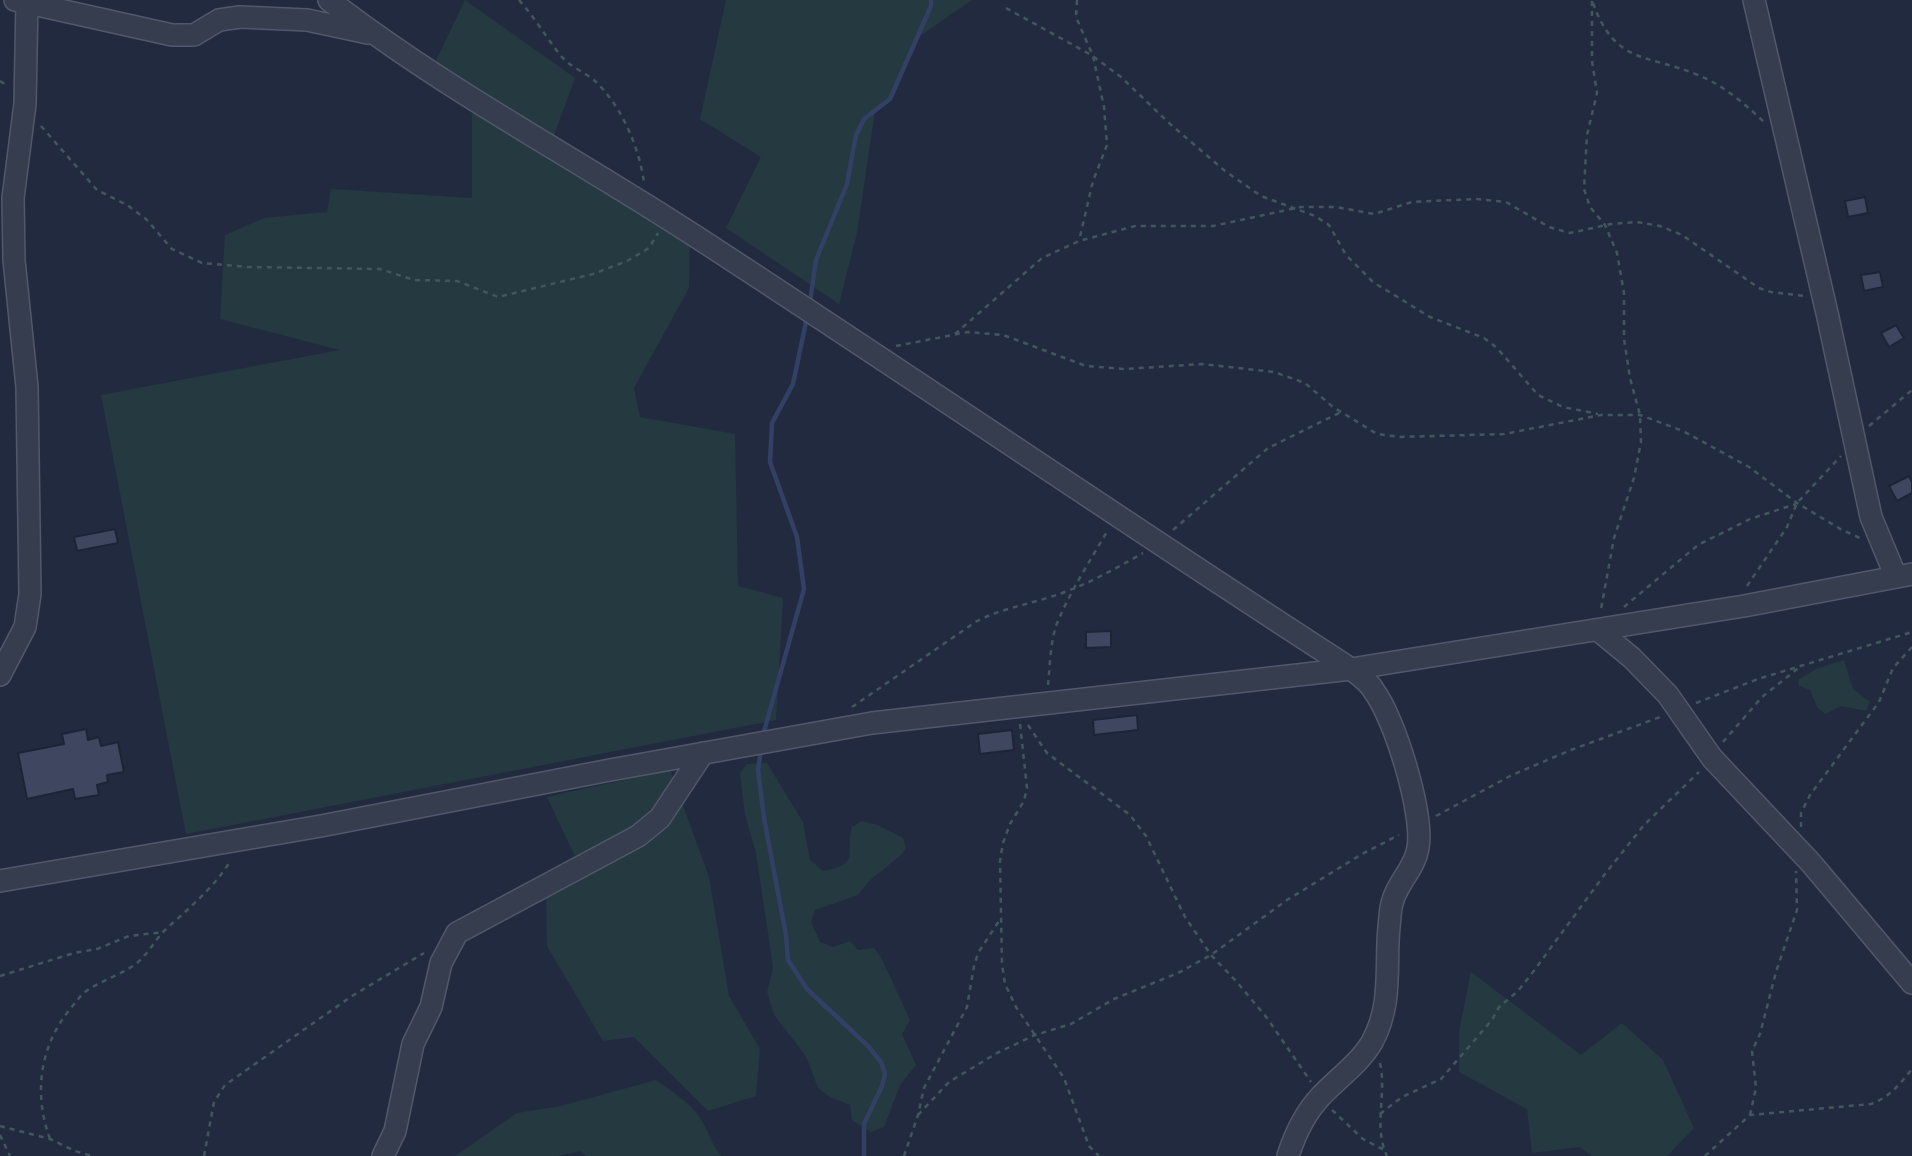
<!DOCTYPE html>
<style>
body{margin:0}
canvas{display:block;background:#222a3f}
</style>
<canvas width="1912" height="1156"></canvas>
<script>
const c = document.querySelector('canvas').getContext('2d');
c.lineJoin = 'round';
function paint(path, color) { c.fillStyle = color; c.fill(path, 'evenodd'); }
function stroke(path, color, width, dash) { c.strokeStyle = color; c.lineWidth = width; c.lineCap = dash ? 'butt' : 'round'; c.setLineDash(dash || []); c.stroke(path); }
paint(new Path2D(`
 M465,0L575,78L549,149L690,235L689,288L634,388L640,417L735,434L738,586L783,598L776,720L186,834L101,395L340,350L220,319L225,235L264,218L327,212L331,189L472,198V100L430,73Z
 M726,0H972L917,38L890,99L875,111L857,233L839,304L726,228L761,157L700,119Z
 M1844,660L1853,689L1870,702L1866,711L1841,706L1825,714L1817,707L1810,690L1799,686L1798,680L1816,669Z
 M767,763L803,822L810,860L823,871C863,864 844,852 852,827L862,821L877,825L903,838L906,848L901,855L869,881L858,895L815,910L811,922L820,942L833,947L850,941L858,950L874,948L881,957L910,1020L902,1034L916,1065L900,1085L884,1127L871,1132L852,1120L850,1105L830,1097L818,1088L806,1056L774,1015L767,992L773,969L770,946L756,853L745,815L740,773L747,764Z
 M670,770L709,877L729,996L760,1049L756,1096L708,1111L634,1037L603,1041L547,946L546,884L580,867L547,797Z
 M1471,972L1581,1055L1622,1023L1663,1060L1694,1128L1667,1156H1592L1579,1147L1532,1153L1527,1109L1459,1072V1032Z
 M656,1080C672,1092 692,1103 702,1121C709,1134 712,1144 721,1156H586L580,1151L558,1156H455L517,1113L561,1106Z`), '#243940');
stroke(new Path2D(`
 M810,302L816,260L847,184L856,135L864,119L890,99L931,6V0
 M763,735L804,589L797,537L770,462L772,423L793,384L807,317
 M761,750L758,770L764,818L786,935L788,960L807,989L868,1046L881,1062L885,1074L882,1086L864,1124V1156`), '#334065', 4.5);
const building = new Path2D(`
 M1865,197L1868,213L1848,217L1845,201Z
 M1880,272L1883,287L1864,291L1861,275Z
 M1896,325L1904,338L1889,347L1881,333Z
 M1909,476L1912,482V493L1897,501L1889,486Z
 M115,529L118,543L77,551L74,537Z
 M1111,631V647L1086,648V632Z
 M1137,715L1138,730L1094,735L1093,720Z
 M86,729L88,740L99,737L101,746L118,742L124,772L107,775L108,782L97,785L99,795L75,799L73,789L27,799L18,753L64,744L62,734Z
 M1012,730L1014,750L980,754L978,734Z`);
paint(building, '#3e4660');
stroke(building, '#1d2436', 2);
const minor = new Path2D(`
 M15,0L172,35H194L219,20L240,17L307,20L368,33
 M329,0C444,89 574,157 695,236C915,379 1131,527 1351,669C1359,675 1369,682 1374,691C1395,719 1424,814 1418,848C1415,868 1398,882 1393,900C1390,908 1390,918 1389,927C1385,967 1393,1004 1372,1042C1360,1063 1338,1078 1321,1096C1305,1113 1295,1134 1288,1156
 M1754,0L1827,313L1871,517L1896,577
 M1598,630L1632,658L1668,695L1712,758L1811,863L1912,983
 M0,675L25,627L30,594L27,387L14,260L13,198L25,104L27,0
 M0,881L321,826L610,770L872,723L1351,669L1744,606L1912,574
 M383,1156L395,1131L413,1044L431,1007L441,963L457,933L638,836L660,818L703,753`);
stroke(minor, '#51586a', 24);
stroke(new Path2D(`
 M519,0C535,18 546,37 561,56C570,67 585,72 595,81C621,105 639,147 644,182
 M1077,0L1076,17L1093,56L1104,107L1107,145L1093,181L1079,241
 M1592,1V61L1597,93L1587,135L1584,189L1590,207L1605,225L1617,253L1624,293V339L1630,378L1640,415L1641,442L1634,478L1614,538L1601,609
 M1593,3C1615,65 1648,54 1698,75C1723,85 1745,104 1764,122
 M1006,8L1093,56L1121,77L1169,123L1225,171L1261,196L1315,216L1329,225L1346,255L1373,282L1430,317L1484,338L1497,348L1538,395L1563,407L1598,414
 M0,81L8,86
 M41,126L97,190L127,205L146,219L172,249L202,263L248,267L380,269L414,280L457,281L498,297L593,274L627,261L649,248L658,233
 M955,334L1042,258L1079,241L1135,226H1213L1301,207H1336L1374,214L1412,202L1475,199L1506,202L1549,227L1570,233L1611,224L1637,222L1660,226L1682,235L1759,288L1771,292L1805,296
 M896,346L968,332L1003,335L1086,366L1125,369L1202,364L1274,372L1305,383L1333,407L1377,434L1400,437L1504,434L1601,415H1640L1683,431L1749,467L1797,503L1842,530L1860,538
 M1869,426L1912,390
 M1173,530L1268,448L1341,412
 M1747,586L1787,527L1797,503L1841,456
 M1624,607L1698,545L1750,519L1796,504
 M1048,685C1050,666 1050,645 1056,626C1069,593 1090,561 1108,530
 M1696,703L1758,679L1912,632
 M852,707L977,621C1001,609 1025,605 1050,597C1083,587 1113,570 1143,553
 M1020,724L1027,788L1024,801L1010,824L1003,843L1000,861L1002,964L1005,984L1016,1007L1064,1078L1089,1146L1099,1156
 M1028,725L1047,753L1130,815L1146,836L1185,917L1211,955L1236,981L1267,1018L1311,1082
 M1723,742L1762,697L1801,666
 M1436,816L1512,775L1571,750L1660,717
 M1801,827V813L1810,795L1879,702L1893,668L1912,647
 M0,976L74,953L97,949L129,936L164,932
 M1380,1063C1387,1093 1373,1127 1387,1156
 M1332,1110L1363,1139L1384,1150
 M1380,1114L1402,1097L1441,1079L1492,1020L1499,1007L1518,991L1533,972L1605,874L1644,825L1699,772
 M918,1115L949,1082L997,1053L1035,1035L1071,1024L1114,999L1178,973L1211,955L1287,900L1362,854L1399,835
 M1750,1115L1756,1088L1752,1051L1760,1034L1776,972L1797,910L1796,871
 M0,1126L50,1139L75,1151L92,1156
 M0,1135L10,1156
 M50,1139C33,1093 40,1045 71,1008C76,1002 80,996 85,992C101,980 122,975 137,963C148,954 155,940 165,930C189,908 214,888 231,860
 M204,1156L214,1102L225,1085L352,996L424,953
 M904,1156L918,1115L924,1088L967,1007L974,966L978,953L1001,918
 M1705,1156L1750,1115L1871,1104C1890,1097 1900,1084 1912,1069`), '#42565d', 2.5, [5, 5]);
stroke(minor, '#363d4f', 21);
</script>
